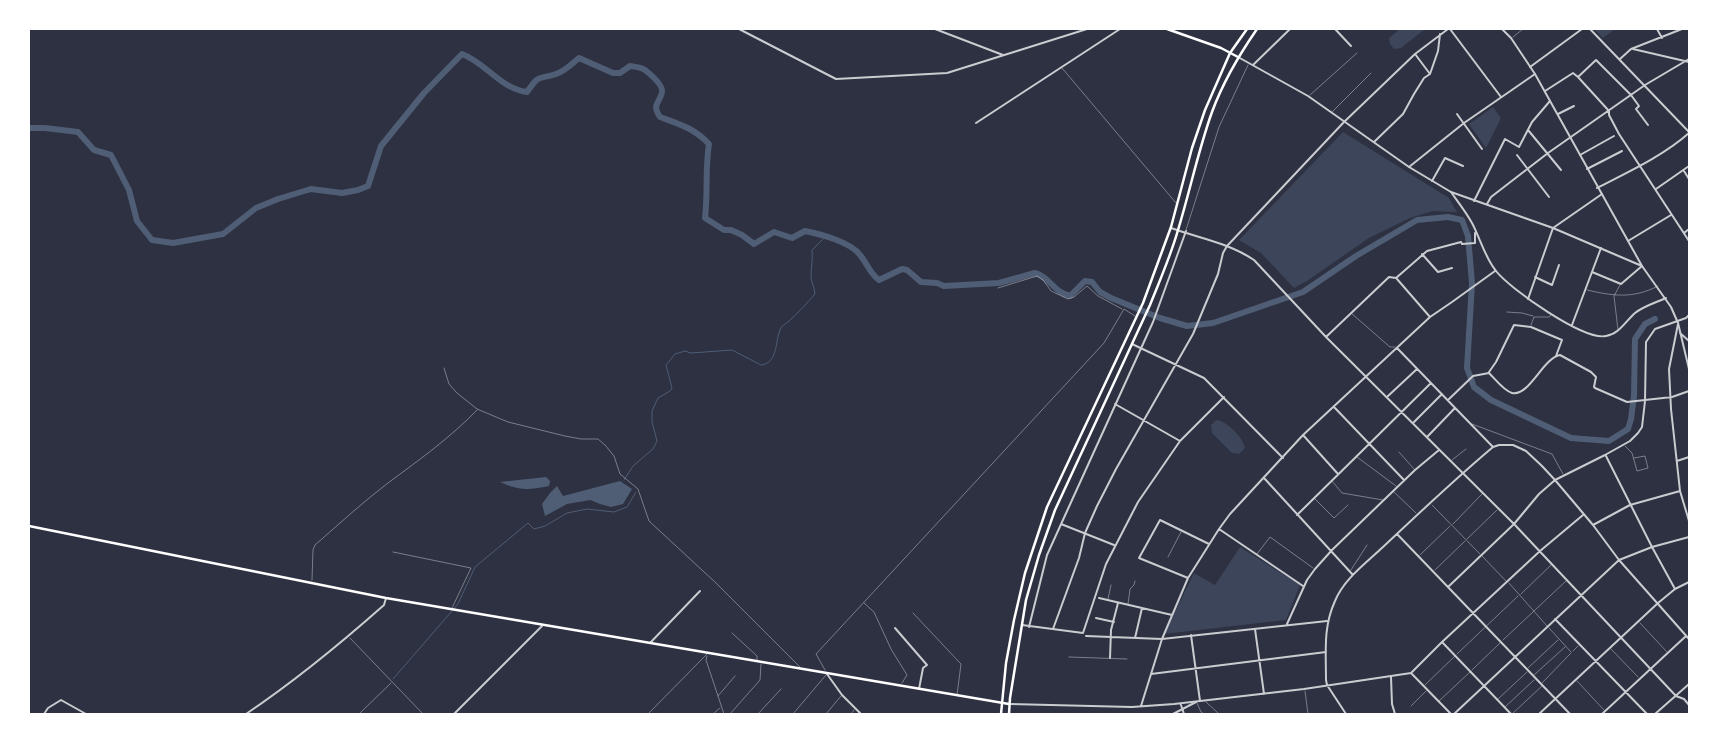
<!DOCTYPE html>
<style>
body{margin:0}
#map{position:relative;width:1718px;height:743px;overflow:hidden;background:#2d3142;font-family:Karla,sans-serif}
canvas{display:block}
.frame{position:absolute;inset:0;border:30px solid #fff;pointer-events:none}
</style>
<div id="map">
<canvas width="1718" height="743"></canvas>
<div class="frame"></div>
</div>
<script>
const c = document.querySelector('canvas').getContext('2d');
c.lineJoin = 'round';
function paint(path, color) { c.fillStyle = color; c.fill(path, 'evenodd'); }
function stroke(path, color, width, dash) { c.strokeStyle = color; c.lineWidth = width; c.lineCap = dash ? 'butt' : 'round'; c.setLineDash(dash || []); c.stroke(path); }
paint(new Path2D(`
 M1400,29H1425L1401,48L1394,49L1390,44L1389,38Z
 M1594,29H1615L1603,38Z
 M1493,107L1501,118L1486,148L1469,124Z
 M1343,132L1449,198L1457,212L1433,211L1410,218L1369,238L1307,281L1294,288L1261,253L1239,240Z
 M1216,420C1226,420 1244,438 1245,448L1239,454L1232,453L1212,433L1211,425Z
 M1240,547L1300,585L1286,620L1164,634L1194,573L1215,585Z`), '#3c4559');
paint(new Path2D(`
 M546,477L550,481L549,486C527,490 520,491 500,482Z
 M620,481L632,489L623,504L611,507L600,504L590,500L567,504L545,516L542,504L550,493L557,486L563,496Z`), '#4f5d75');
stroke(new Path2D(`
 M624,480L633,466L653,449L657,441L652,422V411L658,398L670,391L672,388L666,365L675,354L685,351L691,353L732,350L761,365C778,363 775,342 780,330C781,326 785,324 788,322C798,313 806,304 815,294C815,288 811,282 811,277C811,268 813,259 812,250L825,237
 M393,679L458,604L475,567L528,523L534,529L545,526L567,513L587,509L614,512L627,507L636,492`), '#4f5d75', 1);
stroke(new Path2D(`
 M29,128H45L78,132L94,150L111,155L129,190L137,221L152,240L173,243L223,234L256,208L278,199L311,189L342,193L358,190L368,186L381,146L424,93L462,54C486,63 501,89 527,92C540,73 538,80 556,74C564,72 573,63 579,58L613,73H620L630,66C635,67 641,67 645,70C650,74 663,85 662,92C660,104 651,103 660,117C679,124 694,128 709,144C705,168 708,193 705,218L724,230H731L742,235L754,244L774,232L792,238L805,231C820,234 851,242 860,255C867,263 870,274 879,280L902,269L907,270L921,282L937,283L944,286L999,283L1035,273C1050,277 1053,292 1070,296L1085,281L1092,282L1100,292L1111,298L1160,318L1187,326L1213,323L1303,292L1356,256L1417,220L1448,217L1462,220L1468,236L1472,283L1467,368L1474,387L1491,400L1571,438L1609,441L1628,429L1631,419L1634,396L1635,339L1645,324L1655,319`), '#4f5d75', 6);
stroke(new Path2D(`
 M1513,37L1523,29
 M1062,68L1176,203
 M1310,95L1357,53
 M1332,112L1371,73
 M1186,230L1219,127L1248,65
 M998,288L1037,276L1043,280L1051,291L1068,299L1074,297L1087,286L1098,296L1122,309
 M1587,290C1613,296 1633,299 1658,286
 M1507,312L1522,313L1533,316
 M1351,313L1390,347H1395
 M1531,325L1534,317H1549L1551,315
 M1618,330L1614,296L1620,285
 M444,368L449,384L457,393L477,409L508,422L565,436L581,439H598L605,445L614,456L620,474L638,489L649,521L716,583L800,667
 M1472,424L1552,454L1563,474
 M1625,446L1632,453L1637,471L1648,468L1645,456L1634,458
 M1399,452L1414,469
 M1357,457L1396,486
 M1452,460L1466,449
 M1332,481L1342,493L1383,500
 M1393,491L1416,513
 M1315,499L1334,518L1348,505
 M1432,505L1480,554
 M1453,524L1482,494
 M1467,539L1497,510
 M393,552L471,568L452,608
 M1257,554L1270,537L1313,568
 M1420,555L1450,526
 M1482,556L1506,581
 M1168,557L1181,532
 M1351,570L1367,545
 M1435,570L1465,541
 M312,580L313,550L315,545C339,524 363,502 388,483C419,460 450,438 477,410
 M1509,583L1547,626
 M1521,594L1551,565
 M1108,599L1111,585
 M864,603L874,612L891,649L907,675L902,683
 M1128,604L1130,589L1134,585L1135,581
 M913,613L961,664L957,695
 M1640,623L1667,652
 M1549,628L1571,652
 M732,633L757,656V660
 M350,638L423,714
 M1503,640L1566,581
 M1611,649L1638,677
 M1573,651L1578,646
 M1457,654L1518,596
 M707,656L706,660L724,714
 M1069,657L1127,659
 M1528,668L1558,640
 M825,670L816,654L1104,343L1124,309L1135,316
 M1472,670L1500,643
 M1534,675L1565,647
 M1577,681L1604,710
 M1542,683L1571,653
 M1425,685L1455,656
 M1305,691L1308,714
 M718,696L735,676
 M1498,699L1527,672
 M1439,701L1470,672
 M1206,702L1219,714
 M1197,703L1201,712L1204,714
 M1411,706L1426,691
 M1505,707L1534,680
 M359,714L391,683
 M648,714L707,654
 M713,714L720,708
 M730,714L760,680L761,664
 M758,714L781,689
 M793,714L826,675
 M826,714L841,696
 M851,714L854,710
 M1512,714L1542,686`), '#caccd0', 0.5);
stroke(new Path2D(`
 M739,29L836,79L947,73L1087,29
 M935,29L1003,55
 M1335,29L1351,46
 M1450,29L1501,97
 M1590,29L1689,132
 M1657,29L1662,38
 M1633,49L1689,62
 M1415,54L1430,74
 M1620,59L1631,49L1682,29
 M1253,65L1290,29
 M1530,67L1582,29
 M1578,77L1609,111V115L1619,134L1689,241
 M1545,91L1573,73L1578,77L1596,60L1631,95L1639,106L1636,109L1648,125
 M1457,114L1482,149
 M1558,114L1574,106
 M976,123L1120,29
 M1528,130L1561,170
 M1374,142L1403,114L1414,94L1424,78L1430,74L1438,51L1440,34
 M1517,155L1549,197
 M1580,155L1614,136
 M1409,167L1464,123L1535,74
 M1587,169L1622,151
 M1684,171L1689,179
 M1432,181L1445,158L1463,166
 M1597,188C1628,172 1663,156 1689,133
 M1656,189L1689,166
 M1451,192C1458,202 1466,212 1472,223C1480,238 1485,258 1496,271C1510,289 1584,341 1606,336C1619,334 1625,322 1635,313C1644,306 1655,303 1666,298
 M1474,201L1505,139L1519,147L1532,122L1550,101
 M1487,204L1491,197L1548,153L1645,85L1689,59
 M1171,228C1199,238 1229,243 1254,260L1326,337L1514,524L1676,696L1684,699L1689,705
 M1684,233L1689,229
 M1628,241L1671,215
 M1422,254L1438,272L1452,268
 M1592,272L1621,284L1642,266
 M1535,277L1552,285L1559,265
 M1396,278L1427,251L1461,242L1462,244L1475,243V233
 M1397,279L1430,317
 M1528,299L1553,228L1602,194
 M1678,324L1669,369L1671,409L1680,491L1689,521
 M1572,325L1601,248
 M1326,337L1389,277L1396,278
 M1132,344L1204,378L1283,458
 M1397,348L1493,447
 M1489,372L1496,362L1514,325L1531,327L1562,340L1556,356
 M1388,396L1417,369
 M1448,400L1473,376L1489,373C1495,379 1504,391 1512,393C1529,397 1543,358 1560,355L1591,372L1596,377L1594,387L1595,388L1627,402L1672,397L1689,391
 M1115,404L1180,441
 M1334,407L1404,480
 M1414,422L1442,394
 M1303,435L1338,474
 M1427,437L1455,408
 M1606,456L1652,547L1675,589
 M1677,461L1689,457
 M1264,478L1353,575
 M1297,515L1431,383
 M1061,524L1114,545
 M1593,525L1630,505L1680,491
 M1219,529L1303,586
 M1397,534L1570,714
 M1188,578L1139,558L1160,520L1209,544
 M1448,587L1514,524L1539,494L1555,480L1605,455L1630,441L1638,433L1642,427L1645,401L1646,342L1655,329L1686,318L1689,315
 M1099,598L1172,615
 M1096,618L1114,622
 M1555,619L1647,714
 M1287,624L1307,580L1315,569L1332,550L1415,470L1439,450
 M1022,625L1083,633L1106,564L1138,502L1180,441L1224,397
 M1029,627L1047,555L1153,322L1186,231
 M895,628L927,665L923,668L919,689
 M1053,629L1079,558L1085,533L1097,506L1116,469L1193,334L1218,274L1223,253L1227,246L1344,122L1415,54L1448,29
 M1255,629L1264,694
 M1191,635L1200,701
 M1086,636L1162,639L1327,621
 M1135,638L1142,608
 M1442,642L1511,714
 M650,643L700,591
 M1110,658L1111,630L1118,603
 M1411,673L1451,714
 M827,674L842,695L861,714
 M1151,674L1326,652
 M1391,677L1392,704L1395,714
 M1010,704L1132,707L1174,704L1304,689L1411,673L1442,642L1540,551L1583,515
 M1181,705L1184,714
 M1141,706L1162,639L1188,578L1219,529L1230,514L1303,435L1430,317L1452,302L1495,271
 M44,714L48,708L61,700L86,714
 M454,714L542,626
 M1346,714L1327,685L1326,680C1326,652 1323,627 1335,601C1344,579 1366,563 1383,547C1419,513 1455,479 1493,447L1499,445H1513L1526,451L1542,466L1555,480L1593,525L1619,560L1689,639
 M1454,714L1619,560L1652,547L1689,537
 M1539,714L1658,603L1675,589L1689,582
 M1602,714L1686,636
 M1655,714L1689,684`), '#caccd0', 2);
stroke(new Path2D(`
 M1502,29L1511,38L1535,74L1642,266L1671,307L1678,323L1689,369
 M1238,57L1308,96L1409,167L1451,192L1553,228L1642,266
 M1680,333L1689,341
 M246,714C295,681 340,644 384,605L386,598
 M1173,714L1196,702`), '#caccd0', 2);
stroke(new Path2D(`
 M1167,29L1221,48L1238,57
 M29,526L386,598L1009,704`), '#fff', 2.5);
stroke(new Path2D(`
 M1001,714L1006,663L1014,620L1025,573L1047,507L1143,303L1171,227L1192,148L1205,110L1230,53L1247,29
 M1009,714L1010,698L1026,600L1039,555L1055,510L1150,305C1160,280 1171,255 1178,230C1190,191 1198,151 1212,112C1223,82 1239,55 1257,29`), '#fff', 2.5);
</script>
